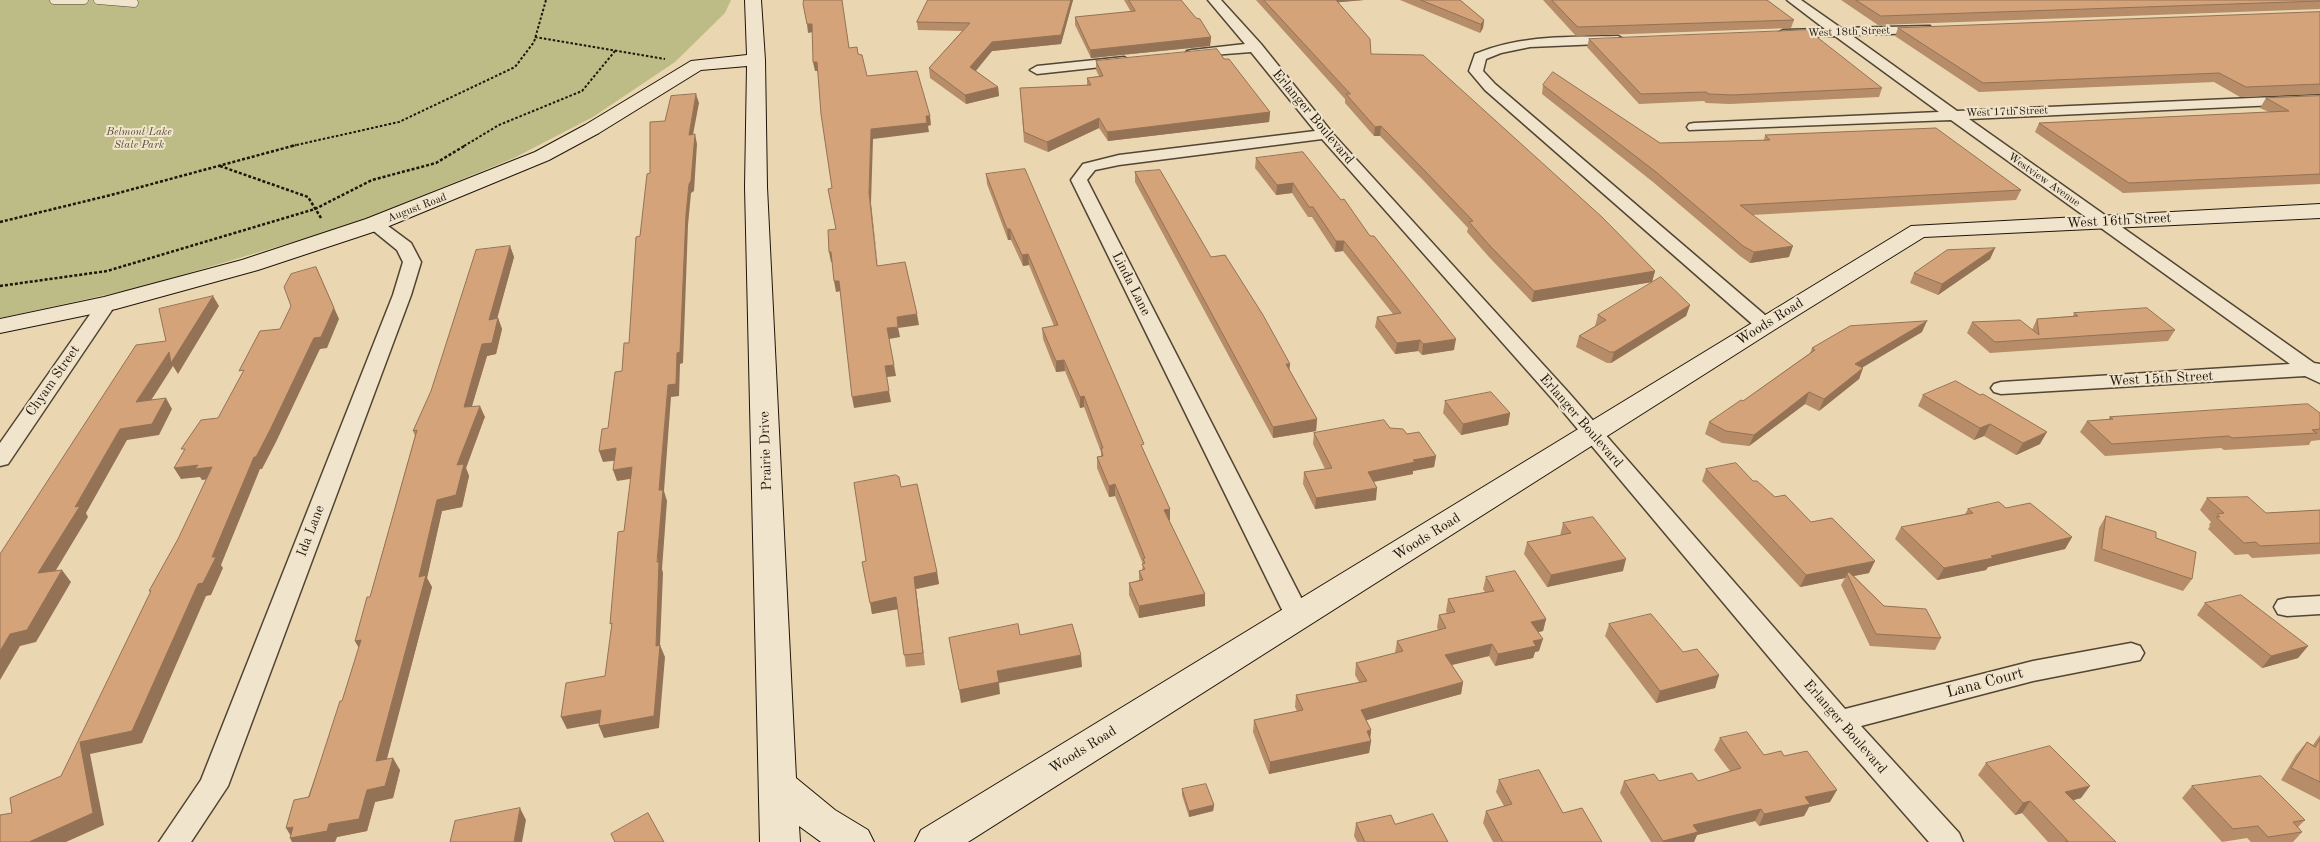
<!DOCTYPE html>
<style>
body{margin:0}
canvas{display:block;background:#ead6b1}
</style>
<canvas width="2320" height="842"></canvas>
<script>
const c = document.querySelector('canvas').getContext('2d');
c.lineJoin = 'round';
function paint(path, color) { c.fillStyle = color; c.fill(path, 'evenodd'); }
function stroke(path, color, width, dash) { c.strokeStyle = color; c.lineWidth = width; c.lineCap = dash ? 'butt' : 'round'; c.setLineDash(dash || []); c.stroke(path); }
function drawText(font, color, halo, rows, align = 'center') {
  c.font = font + ' "Old Standard TT",serif'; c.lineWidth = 4; c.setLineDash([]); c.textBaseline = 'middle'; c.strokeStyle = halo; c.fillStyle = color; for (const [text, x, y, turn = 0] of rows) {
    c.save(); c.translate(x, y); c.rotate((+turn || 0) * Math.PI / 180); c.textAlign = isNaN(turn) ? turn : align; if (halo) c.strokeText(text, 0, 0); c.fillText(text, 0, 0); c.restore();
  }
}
paint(new Path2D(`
 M0,0H731L725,13L675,62L593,117L514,158L350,225L142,287L0,318Z`), '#bdbc87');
const lane = new Path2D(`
 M54,0H84
 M98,0L134,3`);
const street = new Path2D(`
 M1208,0H1221L1261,44L1334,135L1569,393L1845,709L2033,661L2131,643L2140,646L2144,653L2140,660L2033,681L1861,726L1959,833L1963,842H1929L1804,699L1555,402L1322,139L1119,165L1095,170L1087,180L1311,617L1307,624L1298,626L1289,624L1071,180L1083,164L1119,155L1315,131L1251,52L1187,57L1185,54L1187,51L1192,50L1245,44Z
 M1787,0H1801L1841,28L1930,26L1931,29L1925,33L1851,35L1957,111L2320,95V103L1969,119L2314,363L2320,364V383L2305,376L2001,394L1994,392L1991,388L1994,384L2001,382L2290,364L1951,120L1689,130L1687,127L1689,124L1694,123L1939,112L1835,36L1778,37L1776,34L1783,30L1825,29Z
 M1618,36L1625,40L1623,43L1530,47L1501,53L1486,59L1483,71L1495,84L1772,321L1775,325L1772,329L1765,331L1758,329L1485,90L1469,71L1475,54C1521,35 1569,37 1618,36Z
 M1124,57L1131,61L1129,64L1037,74L1030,70L1037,66Z
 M374,219L380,220L411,243L421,262L411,295L228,786L191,842H159L201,780L393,295L403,262L397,250L365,224L368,220Z
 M107,298L114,300L116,304L8,464L0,466V443L100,300Z
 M2320,596V614L2287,616L2278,614L2274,607L2278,600L2287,598Z`);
const secondary = new Path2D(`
 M745,0H761L765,60L767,187L796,778L835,810L868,830L874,842H821L799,826L800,842H760L745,187L747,66L701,70L599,133L549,160L382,229L258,270L116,309L0,333V319L104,297L242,260L366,219L535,152L585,125L691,61L747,55Z
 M2320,204V218L1924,237L1774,330L968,842H915L921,830L1911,226Z`);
stroke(lane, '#524533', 9);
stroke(street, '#524533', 3);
stroke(secondary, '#1f1509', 2);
stroke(new Path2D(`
 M535,37L665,59
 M292,146L399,122L515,67L534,42L546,0
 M464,146L499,125L582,91L615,51`), '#1f1509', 2, [2.5, 2]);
stroke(new Path2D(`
 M220,166L308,197L321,218
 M0,222L111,195L296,145
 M0,286L107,271L315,209L372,180L436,163L466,145`), '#1f1509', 2.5, [3, 2]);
stroke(lane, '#f1e4cc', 8);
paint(street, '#f1e4cc');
paint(secondary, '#f1e4cc');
paint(new Path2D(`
 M928,0H1073L1061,44L992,51L976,71L998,87L999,96L966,104L930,78L929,68L962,31L918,30L917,22Z
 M1124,0H1181L1211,37L1210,46L1091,58L1075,25V17L1131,12Z
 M1256,0H1364L1338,2L1371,54L1655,271L1652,282L1532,302L1489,257L1467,232L1468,228L1423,180L1380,136H1374L1345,103V99Z
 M1400,0H1460L1484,20L1483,28L1480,33Z
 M1543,0H1767L1794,20L1791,28L1576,36Z
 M1841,0H2320V9L1878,25Z
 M2320,12V94L2240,97L2214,82L1979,92L1895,36L1898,28Z
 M1589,39L1882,88L1879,97L1730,104L1706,103L1704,101L1639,104L1587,47Z
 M1224,59L1270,112L1269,122L1108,141L1099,128L1048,152L1024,142L1020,88L1087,85V78L1099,76L1096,70V61Z
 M1543,85L1660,143L1764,140L1765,135L2021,190L2016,200L1752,215L1789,257L1750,263L1740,256L1653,182L1542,94Z
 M2320,96V184L2123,193L2035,132L2039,123L2269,112L2260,108L2266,98Z
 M1256,158L1370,236L1454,350L1422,355L1418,351L1395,354L1375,327L1377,317L1393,314L1343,251L1335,252L1312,217H1308L1292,193L1276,195L1255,168Z
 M1135,172L1211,257L1290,371L1317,419L1316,431L1273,438L1135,182Z
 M986,174L1144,451L1170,520L1169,521L1205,594V606L1139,618L1129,595V583L1139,580V571L1142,570L1143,564L1115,496L1109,497L1097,468V457L1101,456V452L1084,407L1080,408L1065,371L1056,372L1043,339L1042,328L1054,326L1029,265L1023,266L1011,240H1008L987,184Z
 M510,246L514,257L497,318H498L502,329L496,354L487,356L472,406L485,417L484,419L466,468L469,476L462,507L442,511L427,578L432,587L387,759L400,770L393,798L375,802L367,831L337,837L335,842H292L342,701L359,648L355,641L370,597L415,436L413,431Z
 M1995,248L1990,259L1938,295L1910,283L1914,273Z
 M1690,305L1686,316L1611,363H1607L1576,347L1579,336L1595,326L1598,315Z
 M2074,313L2175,330L2168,341L1990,353L1967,333L1972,322L2032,330L2037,319L2073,316Z
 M1922,332L1862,367L1863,368L1859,379L1819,411L1805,404L1749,446L1722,443L1705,434L1709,422L1743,401L1810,353L1812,348Z
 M1923,395H1980L2040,444L2016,455L1984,436L1974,440L1918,406Z
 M1445,401L1510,413L1508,425L1461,435L1443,413Z
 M2320,413V440L2311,441L2309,445L2224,450L2221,448L2105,456L2080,432L2087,421L2108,420L2110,417Z
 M1390,428L1407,434L1436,456L1434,467L1413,471V474L1374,482L1376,500L1315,509L1303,484L1304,472L1325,469L1313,444L1314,433Z
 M1706,469L1753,481L1811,522L1869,573L1854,576L1884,606L1941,638L1935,650L1870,646L1841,585L1845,578L1800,587L1702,481Z
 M901,487L937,572L939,584L916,589L925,665L906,667L898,609L872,614L866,561Z
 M2207,498L2266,513L2320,510V554L2252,558L2248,554L2235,555L2208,529L2210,526L2209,525L2211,522L2200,510Z
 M2006,508L2072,537L2065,549L1988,567L1986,570L1937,580L1895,539L1901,527L1965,514L1968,509Z
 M2106,516L2156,538L2192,579L2183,591L2094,561L2099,528Z
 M1563,523L1623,571L1547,587L1524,554L1527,542L1560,536Z
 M1486,577L1546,619L1543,631L1538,632L1539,651L1535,652L1533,658L1495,666L1489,656L1452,665L1463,682L1461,694L1366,720L1371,730L1370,738L1371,741L1369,753L1269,774L1253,732L1254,720L1297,711L1295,707L1296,695L1359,682L1355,675L1356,663L1395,653L1397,641L1438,630L1437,627L1439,615L1447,613L1446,611L1448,599L1485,592L1483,589Z
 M2205,603L2308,646L2298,658L2262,668L2197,615Z
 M1609,624L1683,652L1719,675L1715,688L1656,703L1605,636Z
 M2320,735V800L2281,780L2296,755L2307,742L2313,745Z
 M1720,738L1764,755L1784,756L1830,802L1809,807L1804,816L1759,826L1755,821L1697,835L1694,842H1651L1620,793L1624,781H1698L1730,771L1714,750Z
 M1986,763L2081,798L2073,800L2116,842H2048L2022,813L2015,815L1978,775Z
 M1499,780L1563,813L1602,842H1493L1483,823L1486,811L1504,806L1496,792Z
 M2192,786L2305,820L2298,827L2302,832L2293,842H2251L2247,838L2222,842L2182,798Z
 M1182,789L1214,805L1213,811L1189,817L1182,795Z
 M1356,823L1395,824L1448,842H1357L1354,836Z`), '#b68c69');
paint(new Path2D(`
 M1071,0H1073L1061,44L992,51L971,76L970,67L992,42Z
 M1331,0H1364L1331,3Z
 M1484,20L1483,28L1480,33L1481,24Z
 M807,24H812L813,32L808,33Z
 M1211,37L1210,46L1091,58L1090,50Z
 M813,62H817L819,71H815Z
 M998,87L999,96L966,104L965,95Z
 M696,94L699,103L691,145L689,135Z
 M1270,112L1269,122L1108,141L1107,132Z
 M926,116H930L931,125L928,126L929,132L873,139L871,203L879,276L869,193L871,129Z
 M1099,118V128L1048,152L1047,142Z
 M1381,126L1380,136H1374L1375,127Z
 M695,134L697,144L694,191L691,193L688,225L683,363L680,364L679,396L671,397L664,491L667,501L662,569L663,573L660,645L665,657L659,728L604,738L599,726L656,646L659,490L668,385L689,184Z
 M1293,183L1292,193L1276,195L1277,185Z
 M1007,229H1010L1011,240H1008Z
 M1336,241H1344L1343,251L1335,252Z
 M510,246L514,257L494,330L489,320Z
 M1793,246L1789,257L1750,263L1754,252Z
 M1995,248L1990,259L1938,295L1942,284Z
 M829,252H831L833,262H831Z
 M1028,254L1029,265L1023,266L1022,255Z
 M316,267L339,319L327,348L320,349L318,353L276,442L262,469H260L221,565L223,568L211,595L206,596L142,743L90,754L104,825L66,842H29L80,742L212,557Z
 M1655,271L1652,282L1532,302L1534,291Z
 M834,281H839L841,291L836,292Z
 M213,296L219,306L178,374L173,366L143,413L136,402L169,352Z
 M1690,305L1686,316L1611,363L1614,352Z
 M917,314L919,325L898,328L897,317Z
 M498,318L502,329L496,354L487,356L468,419L464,407L482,344Z
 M1927,321L1922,332L1850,375L1855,364Z
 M898,327L900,337L889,339L887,328Z
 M1456,339L1454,350L1422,355L1423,344Z
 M1420,340L1418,351L1395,354L1397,343Z
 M1064,360L1065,371L1056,372V361Z
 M1286,364H1290L1289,375Z
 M894,365L896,376L887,377L885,366Z
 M1863,368L1859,379L1819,411L1824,399Z
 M889,391L891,402L854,408L852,397Z
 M1809,392L1805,404L1749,446L1754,435Z
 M1084,396V407L1080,408V397Z
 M166,398L172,409L159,435L127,440L86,513L88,517L47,585L38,573L75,507L120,429Z
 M480,406L485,417L484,419L466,468L469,476L462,507L442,511L427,578L432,587L383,773L376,761L437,500L457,465Z
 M1510,413L1508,425L1461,435L1463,424Z
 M1317,419L1316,431L1273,438V427Z
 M1990,424L1984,436L1974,440L1980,428Z
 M2047,432L2040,444L2016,455L2023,443Z
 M616,448L620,460L603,462L599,451Z
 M1436,456L1434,467L1413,471V474L1366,483L1368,472L1413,460Z
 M198,465L212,467L219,478L202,480L200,477L181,479L174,468Z
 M632,467L636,478L617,481L613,470Z
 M1115,484V496L1109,497V486Z
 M1377,488L1376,500L1315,509L1316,498Z
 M1170,509V520L1164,522V510Z
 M2072,537L2065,549L1988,567L1986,570L1937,580L1944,568L1991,556Z
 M1626,559L1623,571L1547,587L1551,575Z
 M1875,561L1869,573L1848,577L1847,574L1845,578L1800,587L1806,575Z
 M62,570L71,582L36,642L20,646L0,680V651L10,634Z
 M937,572L939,584L916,589L925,665L914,577Z
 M1205,594V606L1139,618V606Z
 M896,597L898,609L872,614L870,603Z
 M1546,619L1543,631L1528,634L1531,622Z
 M1543,639L1539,651L1535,652L1533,658L1495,666L1498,654L1533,641Z
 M361,640L362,653L355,641Z
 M1492,644L1489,656L1443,667L1445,655Z
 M2308,646L2298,658L2262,668L2271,656Z
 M1081,655L1082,667L999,683L1000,694L961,703L959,690L997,671Z
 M1719,675L1715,688L1656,703L1660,691Z
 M1463,682L1461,694L1360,722L1361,710Z
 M601,710L606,722L567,729L561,717Z
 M1371,730L1370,741H1371L1369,753L1269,774L1270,762Z
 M393,758L400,770L393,798L375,802L367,831L337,837L335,842H292L290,838H292L286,828L329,824Z
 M2090,786L2081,798L2056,805L2065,792Z
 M1837,790L1830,802L1809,807L1804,816L1759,826L1764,814L1805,797Z
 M2030,801L2022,813L2015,815L2023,803Z
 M1214,805L1213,811L1189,817V811Z
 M520,808L526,820L522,842H514Z
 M1761,809L1755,821L1697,835L1694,842H1663V841L1693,825Z`), '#947255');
const building = new Path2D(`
 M804,0H842L849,48L857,47L858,54L862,55L867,76L917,71L930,116H926L927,123L871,129L869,193L877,266L905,262L917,314L897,317L898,327L887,328L894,365L885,366L889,391L852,397L839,281H834L831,252H829L828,230L836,229L828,189L832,188L821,114L817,62H813L812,24H807L803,4Z
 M928,0H1071L1061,35L992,42L970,67L998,87L965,95L929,68L970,23L917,22Z
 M1129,0H1181L1196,18L1200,19L1211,37L1090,50L1075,17L1135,11Z
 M1264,0H1336L1370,39L1371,54L1423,55L1602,217L1655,271L1534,291L1491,247L1469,222L1473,221L1424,170L1381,126L1375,127L1346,94H1350Z
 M1421,0H1460L1484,20L1481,24Z
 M1552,0H1767L1794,20L1578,27Z
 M1856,0H2320V1L1881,16Z
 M2320,12V84L2246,87L2219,73L1983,83L1898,28Z
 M1808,30L1882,88L1733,95L1709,94L1706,92L1641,94L1589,39Z
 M1217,49L1224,59H1229L1270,112L1107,132L1099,118L1047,142L1024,132L1020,88L1091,85L1087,78L1103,76L1096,61Z
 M1553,72L1660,143L1770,140L1765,135L1936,128L2021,190L1740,205L1793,246L1754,252L1743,246L1656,172L1543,85Z
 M696,94L689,135L695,134L691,181L689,184L686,214L680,352L677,353L676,384L668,385L659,490H663L657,562H659L656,646L660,645L654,716L599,726L601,710L561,717L566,683L605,676L612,623L610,624L618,532L624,531L632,467L613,470L616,448L599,451L602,429L608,428L615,372L622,371L624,343H629L636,237L640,236L647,174L650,173V122L665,121L671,96Z
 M2320,96V174L2129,183L2039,123L2289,111L2266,98Z
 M1303,152L1341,200L1344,199L1370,236H1374L1456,339L1423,344L1420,340L1397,343L1377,317L1401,313L1344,241H1336L1313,207H1309L1293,183L1277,185L1256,158Z
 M1025,169L1144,444L1141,445L1170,509L1164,510L1205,594L1139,606L1129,583L1143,580L1139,571L1145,569L1142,564L1145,563L1143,559L1145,558L1115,484L1109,486L1097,457L1103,456L1101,448H1103L1084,396L1080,397L1064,360L1056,361L1042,328L1058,325L1028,254L1022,255L1010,229H1007L986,174Z
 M1160,170L1211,257L1225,255L1263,315L1290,364H1286L1317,419L1273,427L1135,172Z
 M510,246L489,320L498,318L492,343L482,344L464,407L480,406L457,465L464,464L456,495L437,500L419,577L426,575L376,761L393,758L385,786L367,790L359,819L329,824L327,831L290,838L293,827L286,828L294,800L309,797L340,701H342L361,640L355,641L367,597H370L417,430L413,431L431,391L476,250Z
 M1995,248L1942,284L1914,273L1947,250Z
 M316,267L334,308L321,337L314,338L312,342L270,430L256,457H254L212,557H216L203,583L198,584L132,731L80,742L93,813L29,842H0V815L12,813L10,798L61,776L151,591H149L178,539L212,467L195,469L198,465L174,468L185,449H181L201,420L218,418L244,370L239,371L260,331L280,329L291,306L284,287L291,274Z
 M1661,277L1690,305L1614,352H1610L1579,336L1606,320L1598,315Z
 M213,296L171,363L169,352L136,402L166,398L152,424L120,429L75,507L80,506L38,573L62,570L27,630L10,634L0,651V554L136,345L166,341L159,309Z
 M2147,308L2175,330L1995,342L1972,322L2020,320L2039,335L2037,319L2078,316L2074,313Z
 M1927,321L1855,364L1863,368L1824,399L1809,392L1754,435L1726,431L1709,422L1741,400L1743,401L1815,350L1812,348L1850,326Z
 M1956,381L1980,395L1983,394L2047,432L2023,443L1990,424L1980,428L1923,395Z
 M1491,392L1510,413L1463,424L1445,401Z
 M2308,404L2320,413V429L2312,430L2317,433L2232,438L2229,436L2112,444L2087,421L2113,419L2110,417Z
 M1384,420L1390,428L1403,429L1407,434L1419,432L1436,456L1413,460L1415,462L1368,472L1377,488L1316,498L1304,472L1332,468L1314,433Z
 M1736,463L1753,481H1757L1775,497L1785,495L1811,522L1832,518L1875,561L1806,575L1706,469Z
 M896,475L899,477L901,487L917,484L937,572L914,577L923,653L904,655L896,597L870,603L862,562L866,561L854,483Z
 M2248,497L2266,513L2320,510V543L2260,546L2256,542L2244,543L2216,517H2220L2217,514L2224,513L2207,498Z
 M1999,502L2006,508L2030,503L2072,537L1991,556L1993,558L1944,568L1901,527L1973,513L1968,509Z
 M2106,516L2156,532V538L2196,552L2192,579L2102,549Z
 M1593,517L1626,559L1551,575L1527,542L1571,533L1563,523Z
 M1515,571L1546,619L1531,622L1543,639L1533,641L1536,646L1498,654L1492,644L1445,655L1463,682L1361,710L1371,730L1367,731L1371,741L1270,762L1254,720L1303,710L1296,695L1367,681L1356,663L1403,651L1397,641L1446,628L1439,615L1455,612L1448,599L1494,591L1486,577Z
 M1849,572L1884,606L1926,609L1941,638L1876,634L1847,574Z
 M2241,595L2308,646L2271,656L2205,603Z
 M1651,614L1683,652L1697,649L1719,675L1660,691L1609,624Z
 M1018,624L1020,635L1072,624L1081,655L997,671L999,682L959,690L949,638Z
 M1747,732L1764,755L1781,751L1784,756L1807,751L1837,790L1805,797L1810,804L1764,814L1761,809L1693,825L1698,832L1663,841L1624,781L1654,774L1659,781L1692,773L1698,781L1741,768L1720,738Z
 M2320,739V782L2291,768L2307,742L2315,747Z
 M2050,746L2090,786L2065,792L2116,842H2065L2068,841L2030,801L2023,803L1986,763Z
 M1539,770L1563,813L1582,808L1602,842H1503L1486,811L1512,804L1499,780Z
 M2261,776L2305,820L2293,822L2302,832L2268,837L2258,826L2233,829L2192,786Z
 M1206,784L1214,805L1189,811L1182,789Z
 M520,808L514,842H450L455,821Z
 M648,813L664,842H615L611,834Z
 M1433,814L1448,842H1365L1356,823L1391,815L1395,824Z`);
paint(building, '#d4a37a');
stroke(building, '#947255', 1);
drawText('11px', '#1f1509', '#f1e4cc', [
 ["West 18th Street",1849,32,-2],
 ["West 17th Street",2007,112,-2],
 ["Westview Avenue",2044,180,35],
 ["August Road",417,208,-21]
]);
drawText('italic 11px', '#564f35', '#f1e4cc', [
 ["Belmont Lake",139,132],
 ["State Park",139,145]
]);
drawText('14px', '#1f1509', '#f1e4cc', [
 ["Erlanger Boulevard",1313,117,50],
 ["West 16th Street",2119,221,-3],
 ["Linda Lane",1131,284,63],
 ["Woods Road",1770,322,-32],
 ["West 15th Street",2161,379,-3],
 ["Chyam Street",53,381,-55],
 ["Erlanger Boulevard",1581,421,49],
 ["Prairie Drive",766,451,-92],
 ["Ida Lane",311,531,-69],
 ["Woods Road",1427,537,-32],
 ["Erlanger Boulevard",1845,727,49],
 ["Woods Road",1083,750,-32]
]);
drawText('16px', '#1f1509', '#f1e4cc', [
 ["Lana Court",1985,683,-15]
]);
</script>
